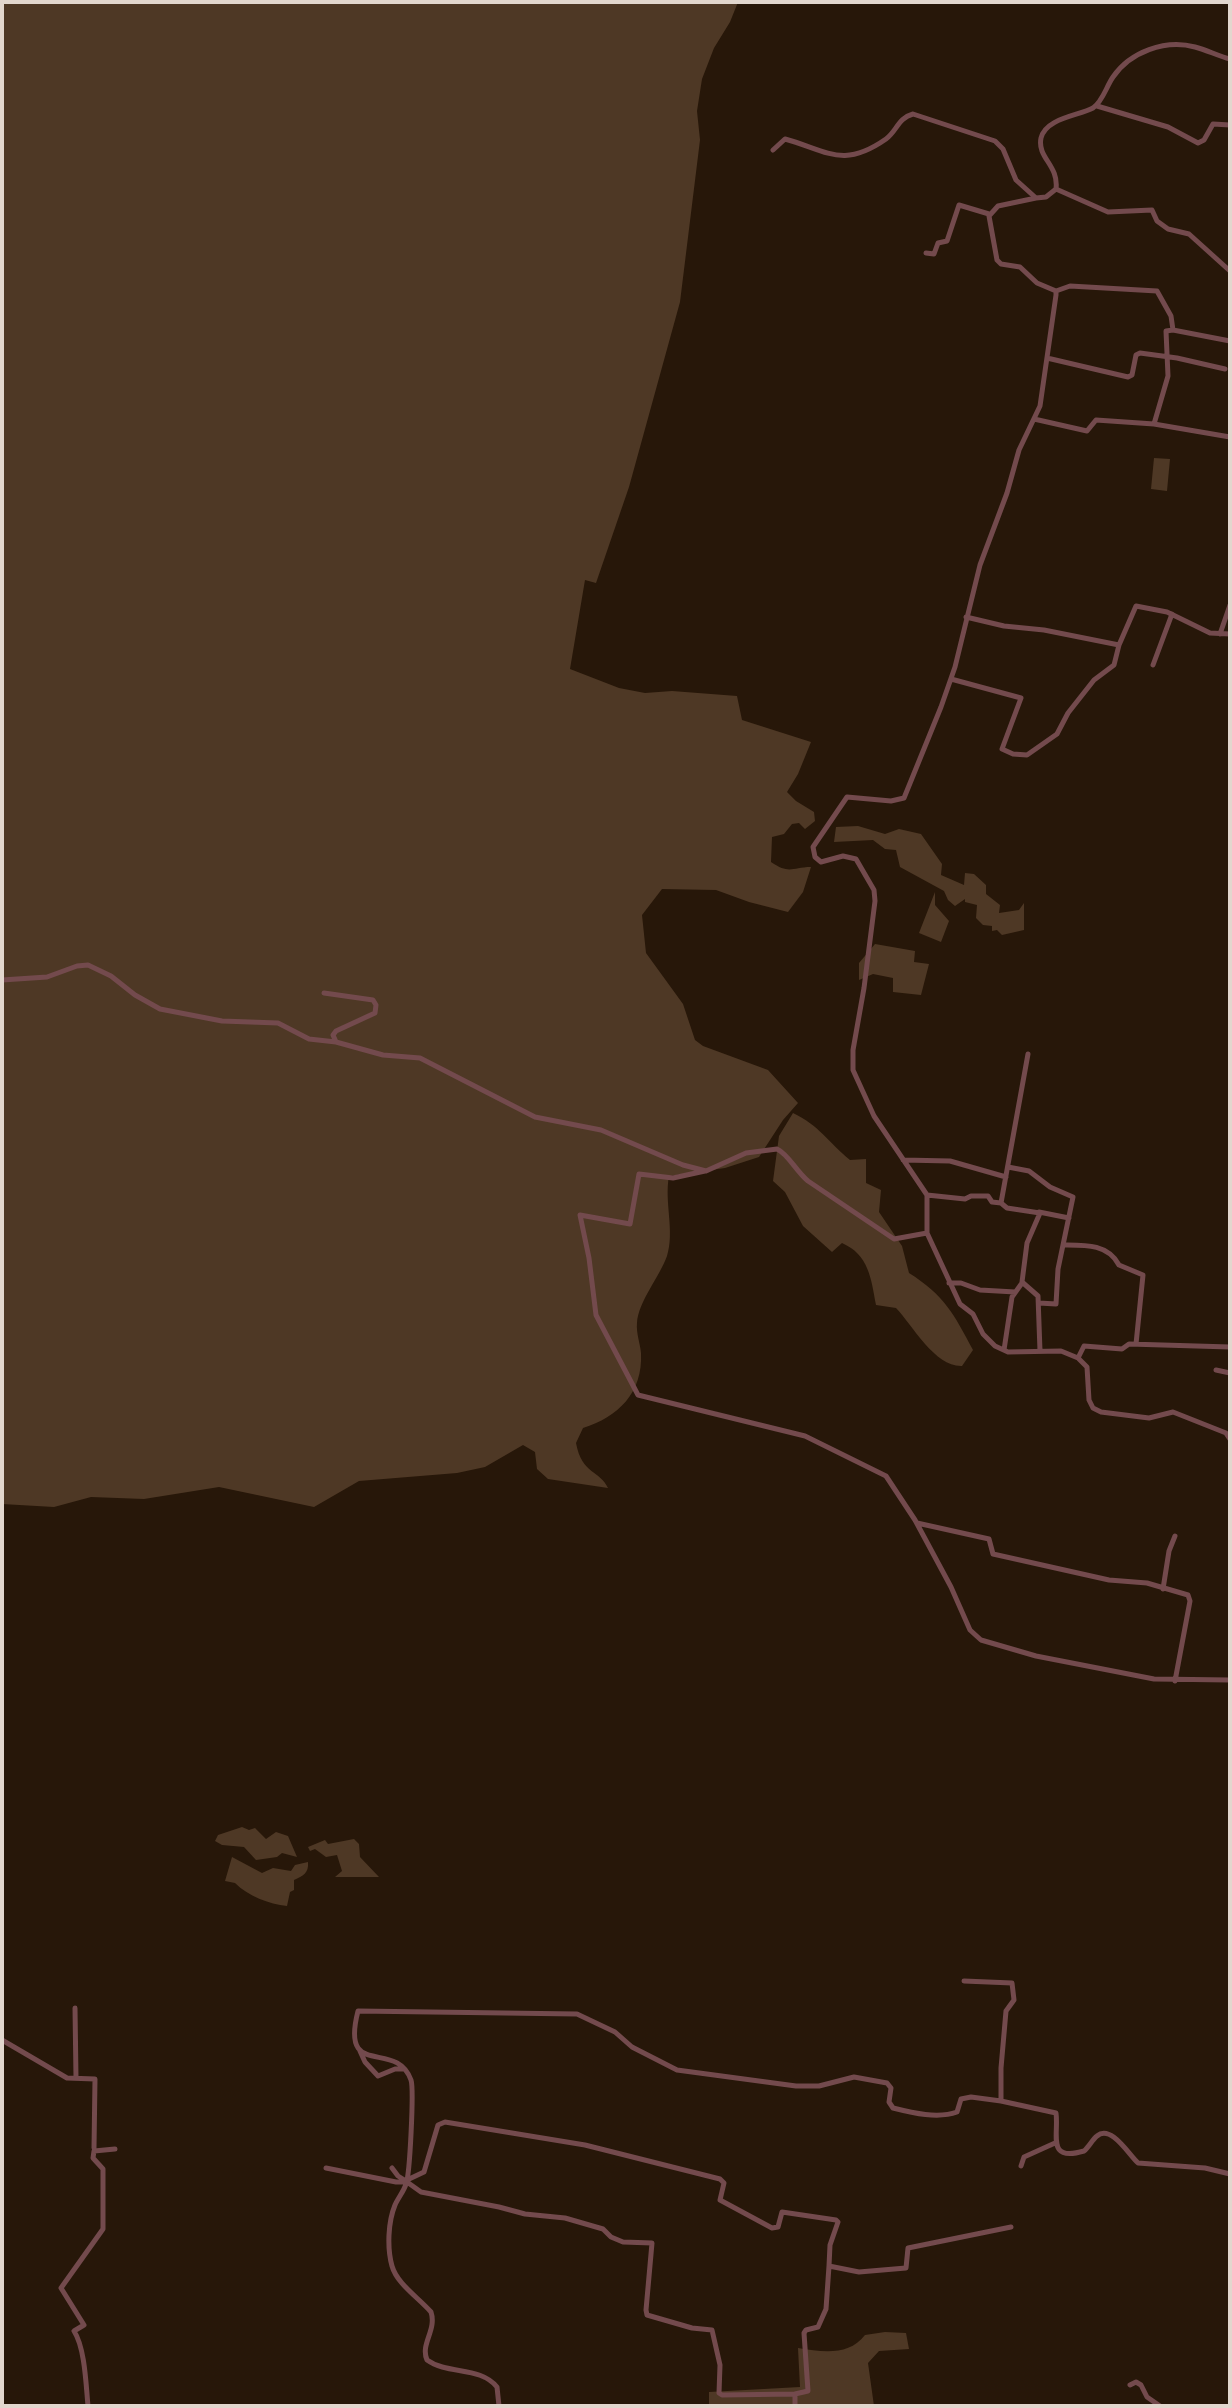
<!DOCTYPE html>
<style>
body{margin:0}
#map{position:relative;width:1232px;height:2408px;overflow:hidden;background:#271709;font-family:"Nunito Sans",sans-serif}
canvas{display:block}
.frame{position:absolute;inset:0;border:4px solid #e2d7ce;pointer-events:none}
</style>
<div id="map">
<canvas width="1232" height="2408"></canvas>
<div class="frame"></div>
</div>
<script>
const c = document.querySelector('canvas').getContext('2d');
c.lineJoin = 'round';
function paint(path, color) { c.fillStyle = color; c.fill(path, 'evenodd'); }
function stroke(path, color, width, dash) { c.strokeStyle = color; c.lineWidth = width; c.lineCap = dash ? 'butt' : 'round'; c.setLineDash(dash || []); c.stroke(path); }
paint(new Path2D(`
 M2,2H738L730,22L714,48L702,79L697,111L700,140L680,302L629,487L596,583L585,580L570,669L619,688L645,693L672,691L737,696L742,720L811,742L798,774L787,792L796,801L814,812L815,821L805,829L799,823L792,824L784,834L772,837L771,862C790,875 792,867 811,867L803,892L788,912L749,902L716,890L662,889L642,915L646,953L683,1004L695,1040L703,1046L768,1070L798,1103L783,1120L759,1157L725,1168L669,1176C664,1202 675,1231 667,1256C660,1276 638,1302 637,1323C636,1333 640,1343 641,1353C643,1393 618,1417 583,1428L576,1443C582,1475 600,1470 608,1488L548,1479L537,1469L535,1452L523,1445L485,1467L457,1473L359,1481L314,1507L219,1487L144,1499L91,1497L54,1507L2,1504Z
 M1154,458L1170,459L1167,491L1151,489Z
 M858,826L885,834L899,829L921,834L942,864L941,875L964,885L965,873L974,874L986,885V894L1000,905L999,913L1019,910L1024,903V930L1002,935L997,930L992,931V926L983,925L976,918L977,905L965,902V899L955,906L948,900L944,891L900,867L896,850L885,849L873,840L834,842L836,827Z
 M935,892V905L949,921L941,942L919,933Z
 M875,944L915,951L914,962L929,964L921,995L893,992V978L873,974L859,980V963Z
 M793,1113C820,1126 827,1141 850,1160L866,1159V1183L881,1190L879,1212L902,1246L909,1273C944,1295 954,1314 973,1350L962,1366C935,1367 913,1326 896,1308L876,1305C871,1278 869,1255 842,1243L832,1252L803,1226L785,1192L773,1181L779,1136Z
 M242,1827L249,1830L255,1828L266,1839L276,1832L288,1836L297,1857L282,1853L277,1857L256,1860L244,1847L222,1845L215,1841L218,1835Z
 M354,1839L359,1844L360,1857L379,1877H335L342,1871L337,1855L326,1857L315,1849L310,1851L308,1847L325,1840L328,1844Z
 M232,1857L262,1873L273,1868L291,1871L295,1865L308,1862C309,1873 303,1876 294,1880V1890L290,1892L287,1906C269,1904 248,1896 235,1883L225,1881Z
 M885,2332L906,2333L909,2349L879,2351L868,2363L874,2406H709V2392L800,2387L798,2348C823,2352 849,2356 865,2335Z`), '#4e3825');
stroke(new Path2D(`
 M1097,106L1168,127L1198,143L1204,140L1213,124L1230,125
 M773,150L785,139C828,151 843,169 886,139C897,131 898,118 913,114L995,141L1003,149L1016,180L1036,198L1046,197L1056,189C1059,165 1037,158 1041,138C1046,118 1078,116 1093,108C1103,101 1106,87 1113,77C1130,52 1165,39 1195,47C1207,50 1218,56 1230,59
 M1056,189L1108,212L1152,210L1157,221L1168,229L1189,234L1230,271
 M926,253L934,254L938,243L947,241L959,205L989,214
 M1056,291L1070,286L1157,291L1171,316L1173,330
 M1047,358L1128,377L1132,375L1136,355L1140,353L1177,358L1225,369
 M1034,419L1087,431L1096,420L1154,424L1230,437
 M1154,424L1168,376L1166,331L1173,330L1230,341
 M966,617L1004,626L1044,630L1119,645L1136,606L1167,612L1210,633L1230,634
 M1220,634L1230,605
 M1153,665L1172,614
 M951,679L1021,698L1002,749L1013,754L1027,755L1057,734L1068,713L1094,680L1114,665L1119,645
 M2,980L47,977L77,966L88,965L111,976L135,995L160,1009L222,1021L278,1023L309,1039L336,1042L383,1055L420,1058L535,1117L601,1130L683,1165L706,1171L746,1153L777,1149C788,1154 796,1171 808,1181L894,1239L927,1233L960,1304L973,1314L983,1334L995,1346L1008,1352L1061,1351L1078,1358L1087,1367L1089,1400L1093,1408L1101,1412L1149,1418L1173,1412L1226,1433L1230,1439
 M324,993L373,1000L376,1005L375,1013L336,1031L333,1035L336,1042
 M1028,1054L1001,1203L1007,1208L1040,1213L1027,1243L1022,1282L1038,1296L1040,1351
 M903,1160L950,1161L1006,1177
 M1008,1167L1029,1171L1050,1187L1073,1197L1058,1269L1056,1304L1039,1303
 M705,1171L673,1178L639,1174L630,1224L580,1215L589,1258L596,1315L638,1395L805,1436L886,1476L915,1520L951,1587L970,1630L981,1640L1036,1656L1154,1679L1230,1680
 M927,1195L965,1199L971,1196H988L992,1202L1001,1203
 M1039,1212L1069,1218
 M927,1233V1195L874,1116L853,1070V1050L864,988L875,901L874,890L856,859L843,856L821,862L815,857L813,847L847,797L891,801L904,798L941,707L955,667L980,565L1007,493L1019,450L1040,406L1056,295V291L1037,283L1020,267L1001,264L997,260L989,216L998,206L1036,198
 M1064,1245C1085,1245 1108,1244 1119,1265L1143,1275L1136,1344
 M949,1283H961L980,1290L1015,1292
 M1004,1350L1012,1297L1022,1283
 M1078,1358L1084,1346L1122,1349L1129,1344L1230,1347
 M1216,1370L1230,1373
 M917,1523L989,1539L993,1554L1109,1580L1147,1583L1188,1595L1190,1601L1175,1681
 M1163,1589L1169,1551L1175,1536
 M75,2008L76,2078
 M2,2040L67,2078L95,2079L94,2148
 M360,2051L365,2062L378,2076L395,2069H404
 M1001,2101L1056,2113C1059,2135 1046,2162 1084,2151C1089,2147 1092,2140 1097,2136C1111,2124 1129,2155 1138,2163L1205,2168L1230,2174
 M1021,2166L1024,2157L1055,2143
 M326,2168L396,2182H407
 M392,2168L398,2176L406,2181
 M407,2180L424,2172L438,2125L445,2122L585,2145L720,2179L724,2183L720,2200L772,2228L778,2227L782,2212L836,2220L838,2222L830,2245L829,2266L859,2272L906,2268L908,2248L1011,2227
 M407,2182L421,2192L499,2207L525,2214L565,2218L603,2229L611,2237L623,2242L652,2243L646,2310L647,2315L692,2328L712,2330L720,2365L719,2393L722,2395L795,2394V2406
 M1130,2385L1136,2382L1141,2385L1147,2397L1160,2406
 M795,2394L808,2391L804,2333L806,2330L818,2327L826,2309L829,2266
 M88,2406C86,2385 85,2348 74,2331L84,2325L61,2288L103,2229V2169L93,2158L94,2151L115,2149
 M499,2406L497,2387C480,2366 448,2375 427,2360C420,2344 437,2330 431,2312C419,2298 397,2284 392,2266C387,2248 388,2222 395,2205C398,2198 404,2191 406,2184C410,2174 414,2089 411,2080C396,2038 340,2081 358,2011L577,2014L615,2032L632,2047L677,2070L796,2086H819L854,2077L887,2083L891,2088L889,2102L893,2108C913,2113 938,2119 957,2112L961,2099L971,2097L1001,2101V2068L1006,2011L1014,2000L1012,1983L964,1981`), '#734a4d', 5);
</script>
